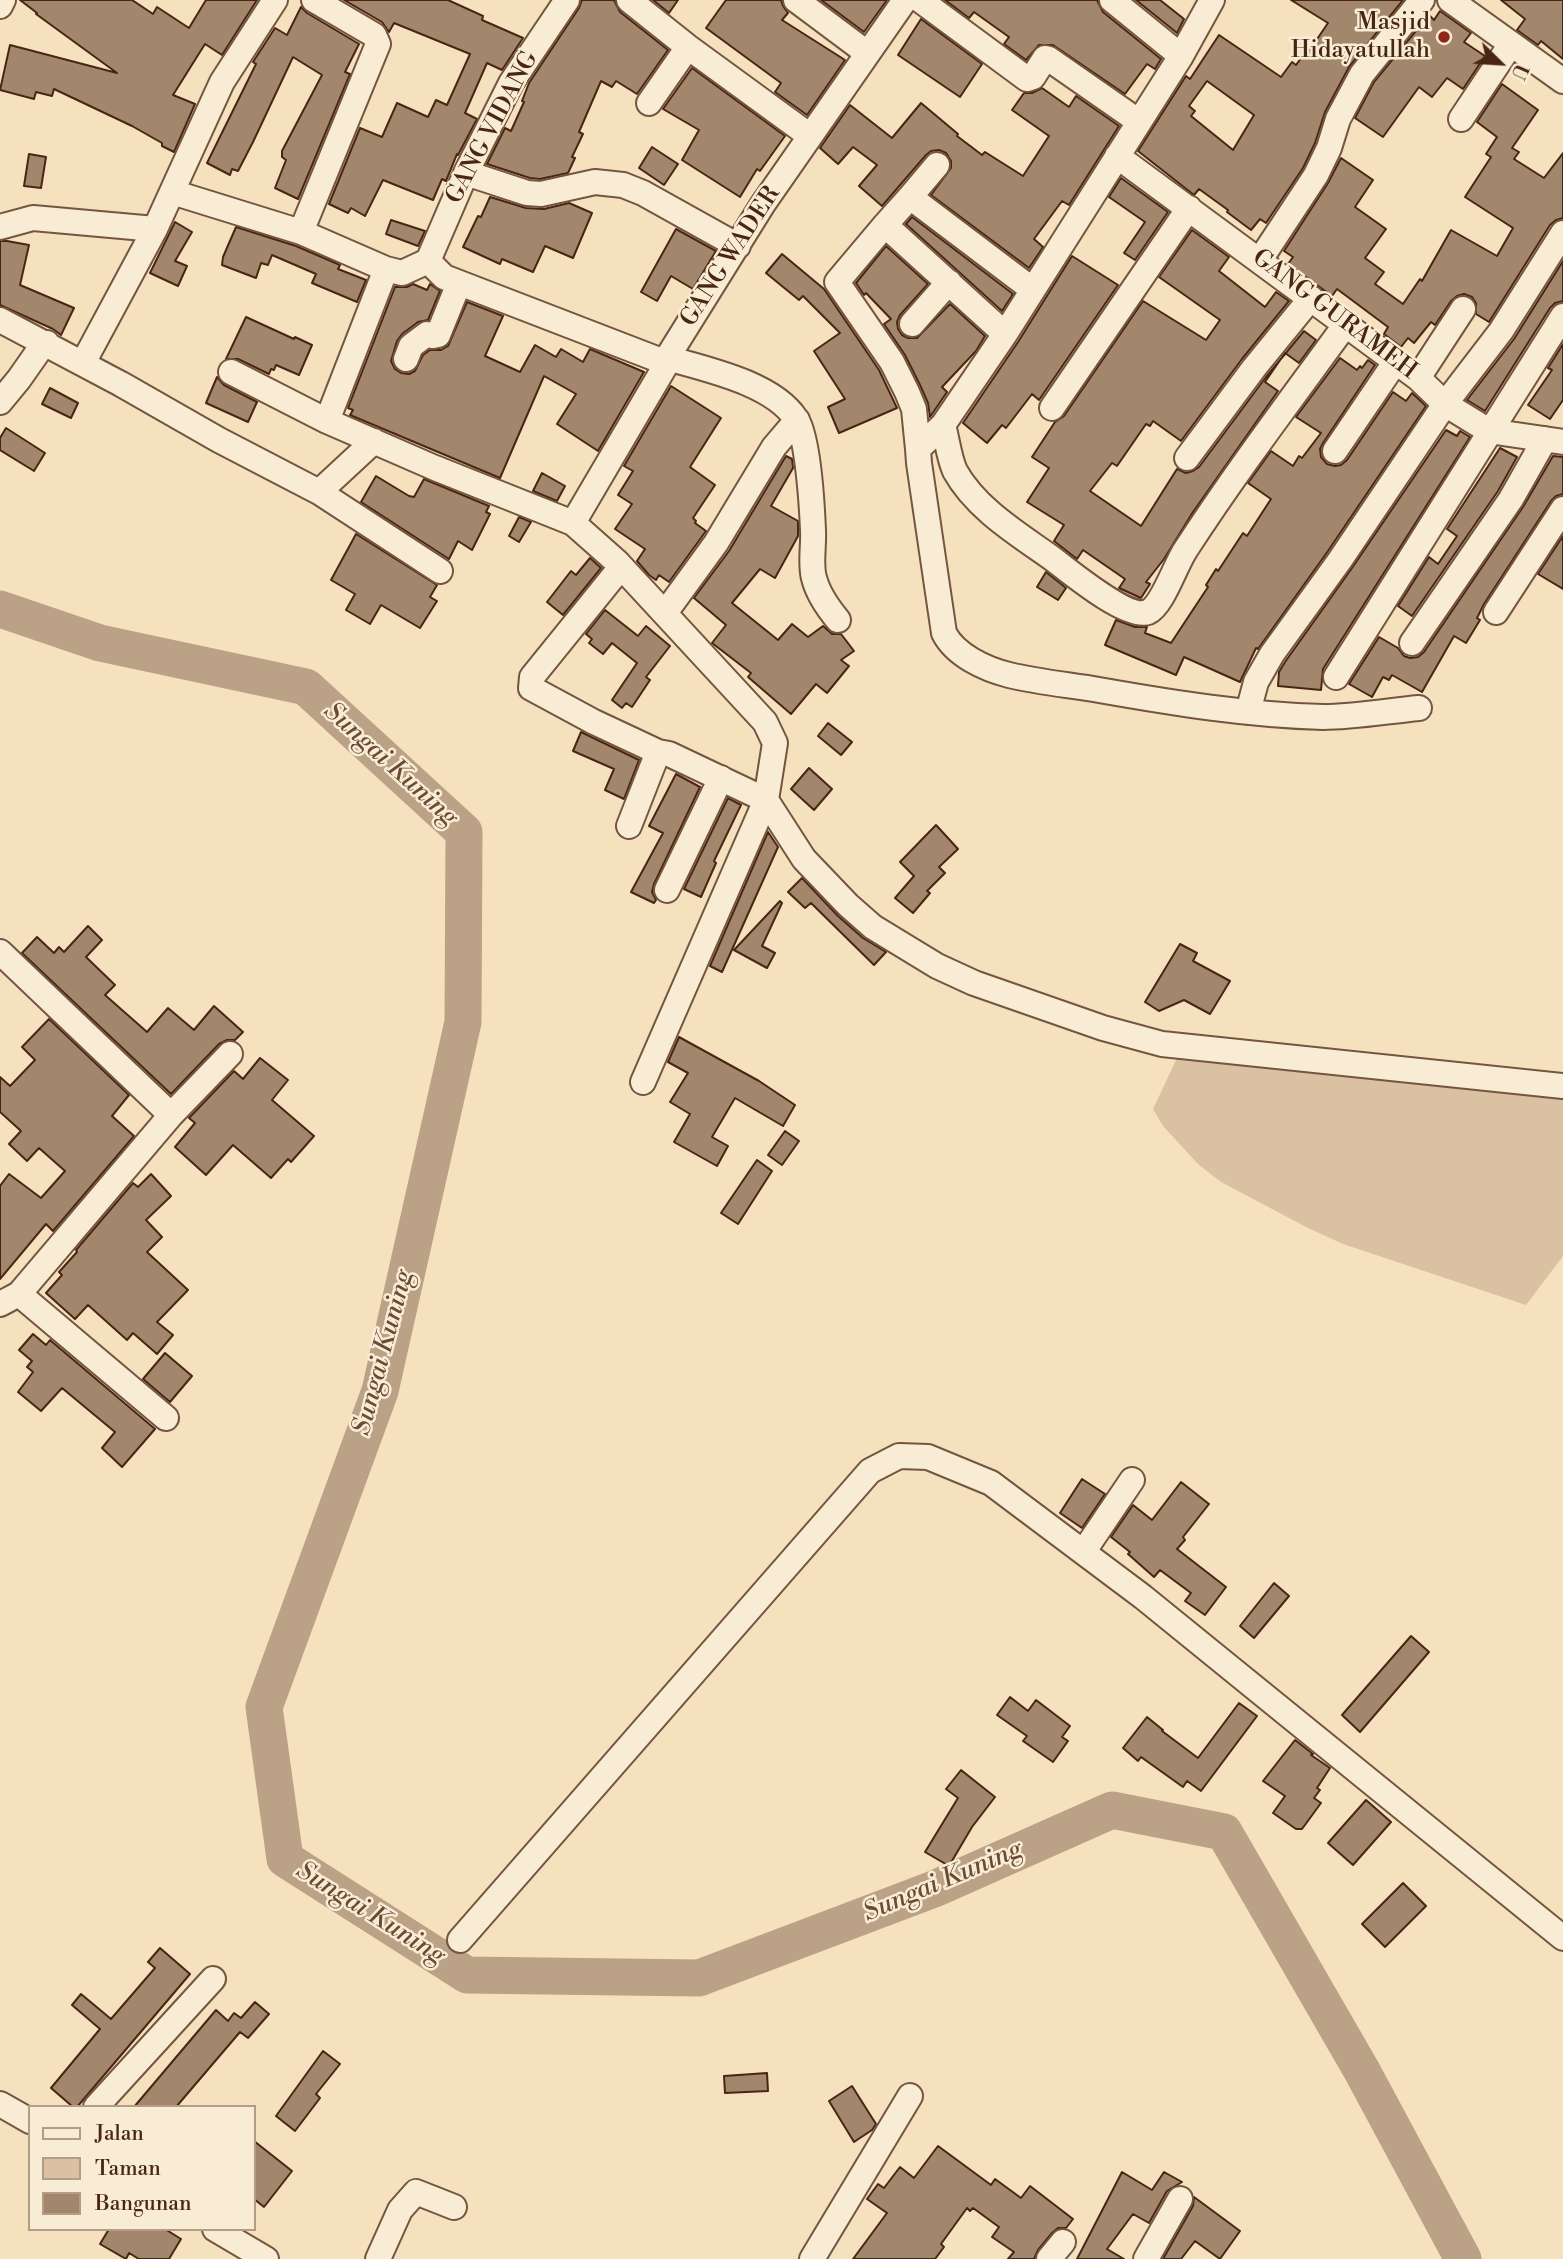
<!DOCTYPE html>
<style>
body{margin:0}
#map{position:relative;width:1563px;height:2259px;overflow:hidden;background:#f6e1bf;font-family:"Libre Bodoni",serif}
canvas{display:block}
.legend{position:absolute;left:28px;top:2105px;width:228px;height:126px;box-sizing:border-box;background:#f9ecd5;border:2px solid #b39d88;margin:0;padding:9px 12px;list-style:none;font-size:21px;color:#492614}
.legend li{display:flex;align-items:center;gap:14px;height:35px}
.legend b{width:35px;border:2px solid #b39d88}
.north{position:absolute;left:1465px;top:28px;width:70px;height:70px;-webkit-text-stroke:5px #f9ecd5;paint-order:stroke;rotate:114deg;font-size:19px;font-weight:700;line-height:28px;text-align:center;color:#492614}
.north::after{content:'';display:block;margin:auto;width:24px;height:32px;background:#492614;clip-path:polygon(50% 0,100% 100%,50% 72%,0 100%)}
</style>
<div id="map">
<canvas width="1563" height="2259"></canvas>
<ul class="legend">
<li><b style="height:9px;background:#f9ecd5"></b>Jalan</li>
<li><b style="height:19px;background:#d9c1a2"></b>Taman</li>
<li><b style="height:19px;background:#a3876d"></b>Bangunan</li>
</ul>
<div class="north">U</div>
</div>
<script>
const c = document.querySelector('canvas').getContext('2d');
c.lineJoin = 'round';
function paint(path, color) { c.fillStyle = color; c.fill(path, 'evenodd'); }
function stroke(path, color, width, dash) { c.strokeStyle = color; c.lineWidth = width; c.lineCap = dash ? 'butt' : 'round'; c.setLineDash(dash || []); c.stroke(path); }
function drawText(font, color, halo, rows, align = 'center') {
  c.font = font + ' "Libre Bodoni",serif'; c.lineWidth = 5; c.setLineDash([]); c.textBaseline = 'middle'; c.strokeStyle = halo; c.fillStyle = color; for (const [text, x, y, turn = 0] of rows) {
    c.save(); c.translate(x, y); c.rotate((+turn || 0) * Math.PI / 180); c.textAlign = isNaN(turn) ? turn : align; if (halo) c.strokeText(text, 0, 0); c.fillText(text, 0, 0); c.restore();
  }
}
paint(new Path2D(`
 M1178,1056L1563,1094V1256L1526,1305L1343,1244L1308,1228L1221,1182L1199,1165L1163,1126L1153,1109Z`), '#d9c1a2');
stroke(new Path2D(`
 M0,609L100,643L306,687L464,832L463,1022L380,1391L264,1707L285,1859L467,1975L699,1978L934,1889L1112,1810L1224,1832L1362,2071L1463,2259`), '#bba185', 37);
const building = new Path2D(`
 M20,0H132L153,14L157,7L189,28L206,0H257L222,55L205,44L173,95L195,104L174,152L162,146V143L132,126L54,89L52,96L36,92L34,99L0,90L10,45L117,73L36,14L37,13Z
 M344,0H448L483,16L482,20L523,38L502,70L487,63L465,113L477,119L458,155L457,154L446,181L442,179L433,200L383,180L365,216L351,208L348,213L329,204L360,128L382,137L397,103L428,117L436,100L447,105L470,54L394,23L389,32L382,22Z
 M582,0H614L620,12L668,50L637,94L616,81L612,87L601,81L579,132L583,134L572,157L575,158L568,173L540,179L530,178L487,164L505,128L511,131L524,102L522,101L529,83L579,8Z
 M653,0H678L669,13Z
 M726,0H781L783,6L788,13L782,20L845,60L807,115L775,92L781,83L706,28Z
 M821,0H887L864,32Z
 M945,0H1097L1103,12L1161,59L1155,69L1147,64L1125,94L1053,45H1039L1026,60L1004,44L1009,37L974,12L969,18Z
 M1136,0H1160L1184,19L1177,33Z
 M1291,0H1403L1349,67L1325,112L1315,143L1303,168L1266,223L1260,219L1251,230L1227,212L1228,210L1199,189L1194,195L1138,151L1186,76L1190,79L1219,35L1281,77L1292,62L1296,65L1307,50L1309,51L1328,23ZM1207,81L1254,115L1233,150L1191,116L1195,111L1189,106Z
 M1501,0H1563V59L1541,41L1538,45L1517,30L1525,19Z
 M301,7L307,13L359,44L345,72L350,74L298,199L275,188L286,160L282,157V151L322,75L293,57L253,142L238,171L232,169L230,175L207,163L256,64L253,62L275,28L287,35Z
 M1440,11L1471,33L1464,42L1485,56L1463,89L1447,78L1432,97L1419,87L1383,137L1355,118L1374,82L1429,15L1434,20Z
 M921,19L982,64L960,97L898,55Z
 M692,68L785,136L760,171L757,169L740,197L682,160L699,130L663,109Z
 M1502,84L1538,110L1512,148L1519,152L1514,159L1544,178L1563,153V218L1556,220L1550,225L1489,322L1476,314V303L1472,297L1464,294L1457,296L1451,301L1435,325L1431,322L1414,343L1408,338L1401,347L1384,334L1388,327L1337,289L1332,296L1288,264L1293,257L1284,251L1328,183L1341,158L1373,180L1355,207L1386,229L1365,258L1384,272L1375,284L1403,304L1420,279L1422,281L1451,230L1497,256L1513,228L1465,197L1491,157L1486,154L1497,137L1477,122Z
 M1042,88L1069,107L1076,96L1119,126L1069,205L1062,201L1034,239L1043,247L1029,268L931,195L951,168V161L946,153L939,150L931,151L926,155L882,206L859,186L877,165L853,147L838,164L820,148L850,105L892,138L921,103L958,134L957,136L982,155L985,152L1023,176L1049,136L1012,110L1024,93H1032Z
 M652,147L678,164L664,185L639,168Z
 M29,154L46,157L41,188L24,186Z
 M1121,178L1168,212L1135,260L1124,253L1145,222L1109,197Z
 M490,197L526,208L544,209L569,203L592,213L573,258L545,246L533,272L502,259L500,264L463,247L478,216L481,217Z
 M912,217L1013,294L1002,311L906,224Z
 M391,220L425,231L418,246L386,234Z
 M175,222L192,232L175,261L187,266L178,286L150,273Z
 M236,227L296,246L340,265L338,269L366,280L357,302L312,283L316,274L272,255L268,265L261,263L256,278L222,265L223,257Z
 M676,229L716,251L693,289L671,276L657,301L641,292Z
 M1192,230L1229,257L1219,271L1265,307L1276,292L1289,301L1242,359L1181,441L1153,421L1150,426L1146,424L1117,466L1112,463L1090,491L1141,526L1177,469L1186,473L1193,471L1199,467L1266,377L1304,331L1316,340L1299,363L1285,353L1265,382L1278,391L1193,512L1164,559L1146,582L1150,584L1141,598L1119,588L1125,579L1083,550L1077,559L1054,541L1064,525L1027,502L1049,468L1032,457L1055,422L1064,416L1143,301L1206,340L1220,320L1159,277Z
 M0,241H7L29,245L20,285L74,308L61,335L53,329L0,305Z
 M886,246L928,284L900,315L897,322L898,329L902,335L908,338H917L950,304L985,336L976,351L942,387L947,392L930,417L928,403L920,385L905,355L884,324L891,319L866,293L864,295L856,283Z
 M782,254L824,289L879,370L897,408L839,433L828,407L845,399L814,351L840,333L803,296L799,300L766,273Z
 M1072,256L1118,285L1039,400L1032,394L1006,428L1002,425L987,443L963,423L1018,342Z
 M1563,261V301L1555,303L1550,308L1485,411L1467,400L1514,339Z
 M413,284L427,290L430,284L440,291L428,320L418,322L402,334L397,341L391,361L395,369L401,373L409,374L415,371L423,355L430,350H441L448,346L467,302L503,316L485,356L520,372L535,345L556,357L561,349L583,362L590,349L644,372L598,451L557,424L576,394L544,376L500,478L350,415L353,410L348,408L395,287H407Z
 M246,317L294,339L295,337L312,345L299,375L276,365L274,370L271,369L269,374L238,359H226Z
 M1563,344V400L1550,419L1528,405L1552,370L1548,368Z
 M1340,358L1357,370L1360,366L1362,368L1368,360L1375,365L1323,443L1320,449L1321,457L1327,464L1335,466L1341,465L1347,460L1393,392L1406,401L1412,393L1426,406L1328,551L1258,649L1256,648L1240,682L1184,657L1176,675L1105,645L1116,620L1135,627H1147L1145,633L1171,643L1208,587L1206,585L1216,569L1218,571L1243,533L1247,536L1271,499L1248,483L1256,472L1271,451L1293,466L1299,456L1302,458L1321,433L1296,417Z
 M217,377L224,385L257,402L248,422L206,403Z
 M671,386L721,418L690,467L715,485L693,518L696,521L695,523L706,531L669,582L659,575L656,580L649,575L637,561L645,549L615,529L632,504L618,495L633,471L624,466Z
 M50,388L78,403L71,418L42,404Z
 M6,428L45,453L34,471L0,450V438Z
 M1446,430L1457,436L1460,431L1470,437L1323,669L1321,690L1278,686L1279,672L1285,662L1352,568Z
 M1500,448L1517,457L1498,491L1412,616L1398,606L1429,557L1438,564L1457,536L1447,529Z
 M786,456L792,459L793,468L771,506L798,521V536L775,578L760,569L732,603L778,640L792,624L808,637L823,626L832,634H841L854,651L841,660L849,666L827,693L816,684L791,714L748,677L751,673L712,643L726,625L694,598L729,551Z
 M1553,456L1563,457V494L1556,496L1551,501L1484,604L1477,618L1480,620L1466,643L1454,636L1422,692L1392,675L1389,680L1383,677L1372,697L1349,684L1379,637L1398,648L1404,656L1410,658L1418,657L1424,652L1523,507Z
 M542,473L565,486L557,501L533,491Z
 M376,476L409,496L414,497L424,479L489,506L486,512L490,514L472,550L458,541L449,559L361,502Z
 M519,517L531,522L519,542L509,536Z
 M356,534L437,585L430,597L437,601L420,628L381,605L370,624L346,610L355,594L331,580Z
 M1563,536V589L1538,574Z
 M590,558L601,568L563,615L547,602L571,571L576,575Z
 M1046,572L1066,588L1058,600L1037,587Z
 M605,610L638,636L646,626L670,646L646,677L650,680L632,707L626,703L622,708L612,700L637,663L612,643L603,654L589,643L592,639L586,634Z
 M828,723L852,742L841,755L818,736Z
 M581,732L639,760L624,799L605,790L614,769L573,751Z
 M809,768L832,789L814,810L791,789Z
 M676,774L700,787L654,884L652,892L656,900L654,903L631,892L663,833L649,826Z
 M728,798L741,805L714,861L716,863L701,897L684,889Z
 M936,825L958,849L939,867L945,873L927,891L930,893L913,913L895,898L914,876L900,862Z
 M768,832L778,847L722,972L710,966Z
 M802,878L838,916L863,938L886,952L874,965L811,903L805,908L788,892Z
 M780,901L782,903L762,946L775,953L767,968L734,950Z
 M88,926L102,940L86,957L115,985L105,995L147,1032L168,1008L194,1030L214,1006L243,1032L235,1040H227L219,1044L171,1094L22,953L37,937L54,953L59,947L64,952Z
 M1180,944L1197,953L1193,961L1230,981L1210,1014L1184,1000L1159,1011L1145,1002Z
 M49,1019L129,1095L112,1116L134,1136L53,1231L46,1224L0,1279V1186L9,1174L41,1198L65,1171L39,1148L27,1161L9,1144L21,1131L0,1112V1077L10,1086L35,1060L22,1047Z
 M679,1037L759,1081L795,1105L783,1126L735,1098L712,1137L728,1146L717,1166L674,1142L690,1114L670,1102L688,1073L668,1062Z
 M260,1058L288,1080L272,1100L314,1136L291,1162L288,1159L271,1178L233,1145L206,1175L175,1147L195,1123L189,1118L234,1071L243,1079Z
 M785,1131L799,1141L782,1165L768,1155Z
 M757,1160L772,1171L738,1224L721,1213Z
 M151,1174L171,1196L146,1220L162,1237L147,1252L188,1290L157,1322L173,1335L157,1354L133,1333L127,1340L88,1305L75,1319L46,1293L62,1275L59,1272L77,1252L76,1250L133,1183L138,1187Z
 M33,1334L46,1345L50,1340L155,1429L122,1467L102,1448L115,1432L62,1388L41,1411L18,1392L33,1372L27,1367L32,1361L19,1350Z
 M165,1353L192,1376L170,1402L143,1379Z
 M1082,1479L1105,1494L1082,1528L1060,1513Z
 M1181,1482L1209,1504L1183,1537L1185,1540L1177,1549L1226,1587L1205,1615L1185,1601L1191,1593L1160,1570L1154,1577L1128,1554L1130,1552L1111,1537L1133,1505L1152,1520Z
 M1274,1583L1289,1596L1254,1638L1240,1626Z
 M1411,1636L1429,1652L1360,1732L1342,1715Z
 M1010,1697L1028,1711L1036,1700L1070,1726L1062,1737L1068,1741L1053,1762L1023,1741L1027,1736L997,1715Z
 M1239,1703L1257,1716L1201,1791L1187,1781L1183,1787L1141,1757L1138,1761L1123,1748L1147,1717L1163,1730L1162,1731L1198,1758Z
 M1295,1740L1313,1754L1311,1755L1330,1768L1317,1788L1320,1790L1314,1798L1321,1803L1302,1829H1296L1273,1813L1285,1796L1263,1781Z
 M961,1770L995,1797L972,1827L949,1866L925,1852L958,1798L946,1789Z
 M1366,1800L1391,1822L1353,1865L1328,1843Z
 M1403,1883L1426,1906L1385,1947L1362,1924Z
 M160,1948L190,1974L77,2107H73L51,2088L100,2029L72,2005L81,1994L111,2019L155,1968L148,1962Z
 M255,2002L269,2014L248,2038L240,2032L176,2107H134L216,2010L228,2021L234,2013L241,2018Z
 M323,2051L340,2064L316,2094L320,2098L295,2131L276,2116Z
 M767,2073L768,2091L725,2093L724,2076Z
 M852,2086L876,2124L872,2130L854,2142L829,2101Z
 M254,2141L292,2171L264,2207L254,2199Z
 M938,2146L991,2185L995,2179L1021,2198L1030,2186L1073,2219L1066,2228H1058L1052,2233L1038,2250L1034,2259H1008L1014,2252L992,2237L999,2227L973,2208L970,2211L967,2208L941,2244L944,2247L935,2259H853L887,2213L867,2199L878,2184L884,2188L900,2167L914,2178Z
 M1122,2172L1152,2190L1164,2172L1182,2182L1167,2191L1149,2223L1133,2214L1107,2249L1124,2259H1077Z
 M1194,2197L1240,2231L1220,2259L1195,2241L1181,2259H1163L1193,2206Z
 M109,2229H165L181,2239L169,2259H139L129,2253L126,2259L100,2244Z`);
paint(building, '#a3876d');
stroke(building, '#492614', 2);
const minor = new Path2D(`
 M629,0L688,47L810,136
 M796,0L867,53
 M920,0L1027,79L1033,77L1045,58L1049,59L1138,121
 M1112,0L1181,56
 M1212,0L1181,56L1005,334L943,425C947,439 949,458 955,471C976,509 1018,534 1053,559C1070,572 1128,620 1148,612C1163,605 1176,563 1186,549C1236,472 1292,398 1346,324
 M1450,0L1563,81
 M0,6L3,0
 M649,103L688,47
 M1461,119L1511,44
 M1117,156L1418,378L1445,404L1489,431L1563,442
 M466,173L527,193L541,194L595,182L623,185L643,193L738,246
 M172,192L301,232L386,269L402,273L428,261
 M910,197L937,165
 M885,225L910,197L1033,290
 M0,227L33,218L155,229
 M301,232L378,44L374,35L314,0
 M1260,260L1316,175L1329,148L1338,119L1362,74L1422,0
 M428,261L466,173L511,83L567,0
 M428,261L444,277L667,363
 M0,320L121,384L219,440L319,492L440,571
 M912,324L949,282
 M667,358C705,369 773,383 796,419C808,436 812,507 813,530C814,545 810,564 814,578C818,594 828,608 838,620
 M406,359L411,346L427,334L433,336L438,335L459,283
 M83,363L155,229L222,82L275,0
 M231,372L327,421L435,468L573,523L617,562L765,722L775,743L766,800L643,1082
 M1418,378L1463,309
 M0,402L19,379L40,349L47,343
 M1052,408L1189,208
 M327,421L386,269
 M943,425L918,449L919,463L944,633C955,655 985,669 1009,675C1038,682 1069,685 1099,690C1173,703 1248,715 1323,717C1354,717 1387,711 1419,708
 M918,449L914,409L907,392L892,362L837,282L885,225L1005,334
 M1335,451L1396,361
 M1187,458L1254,368L1311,298
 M319,492L374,441
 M573,523L667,363V358L763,204L905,0
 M621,567L532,677L531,688L594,722L658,752
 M1496,612L1563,509
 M665,613L716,543L774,447L797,420
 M1412,643L1511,499L1545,439
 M1336,677L1563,316
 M1248,712L1256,682L1272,654L1340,560L1445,404L1501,331L1563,233
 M629,826L658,752L669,754L766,800L804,859L848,905L873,927L937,966L974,983L1103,1028L1162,1044L1563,1086
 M667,890L721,778
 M0,952L171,1115
 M19,1294L166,1418
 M0,1304L19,1294L171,1115L230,1054
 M1084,1551L1132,1480
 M460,1940L870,1471L899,1456L928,1457L991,1483L1143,1597L1563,1938
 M0,2104L30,2121
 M96,2107L213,1979
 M215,2229L266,2259
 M378,2259L400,2210L416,2192L454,2207
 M812,2259L910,2096
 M1049,2259L1063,2242
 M1146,2259L1180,2199`);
stroke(minor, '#74553f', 28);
stroke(minor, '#f9ecd5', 24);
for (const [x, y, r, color] of [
 [1444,37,7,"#8f2418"]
]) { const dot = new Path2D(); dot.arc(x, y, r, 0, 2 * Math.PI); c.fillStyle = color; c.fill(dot); stroke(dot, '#f9ecd5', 2.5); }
drawText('24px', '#492614', '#f9ecd5', [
 ["Masjid",1430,23],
 ["Hidayatullah",1430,51]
], 'right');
drawText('24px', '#492614', '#f9ecd5', [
 ["GANG VIDANG",493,128,-62],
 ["GANG WADER",731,257,-57],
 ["GANG GURAMEH",1334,315,37]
]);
drawText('italic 26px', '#6b4b36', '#f9ecd5', [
 ["Sungai Kuning",390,765,42],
 ["Sungai Kuning",384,1353,-75],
 ["Sungai Kuning",943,1882,-23],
 ["Sungai Kuning",370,1914,32]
]);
</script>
